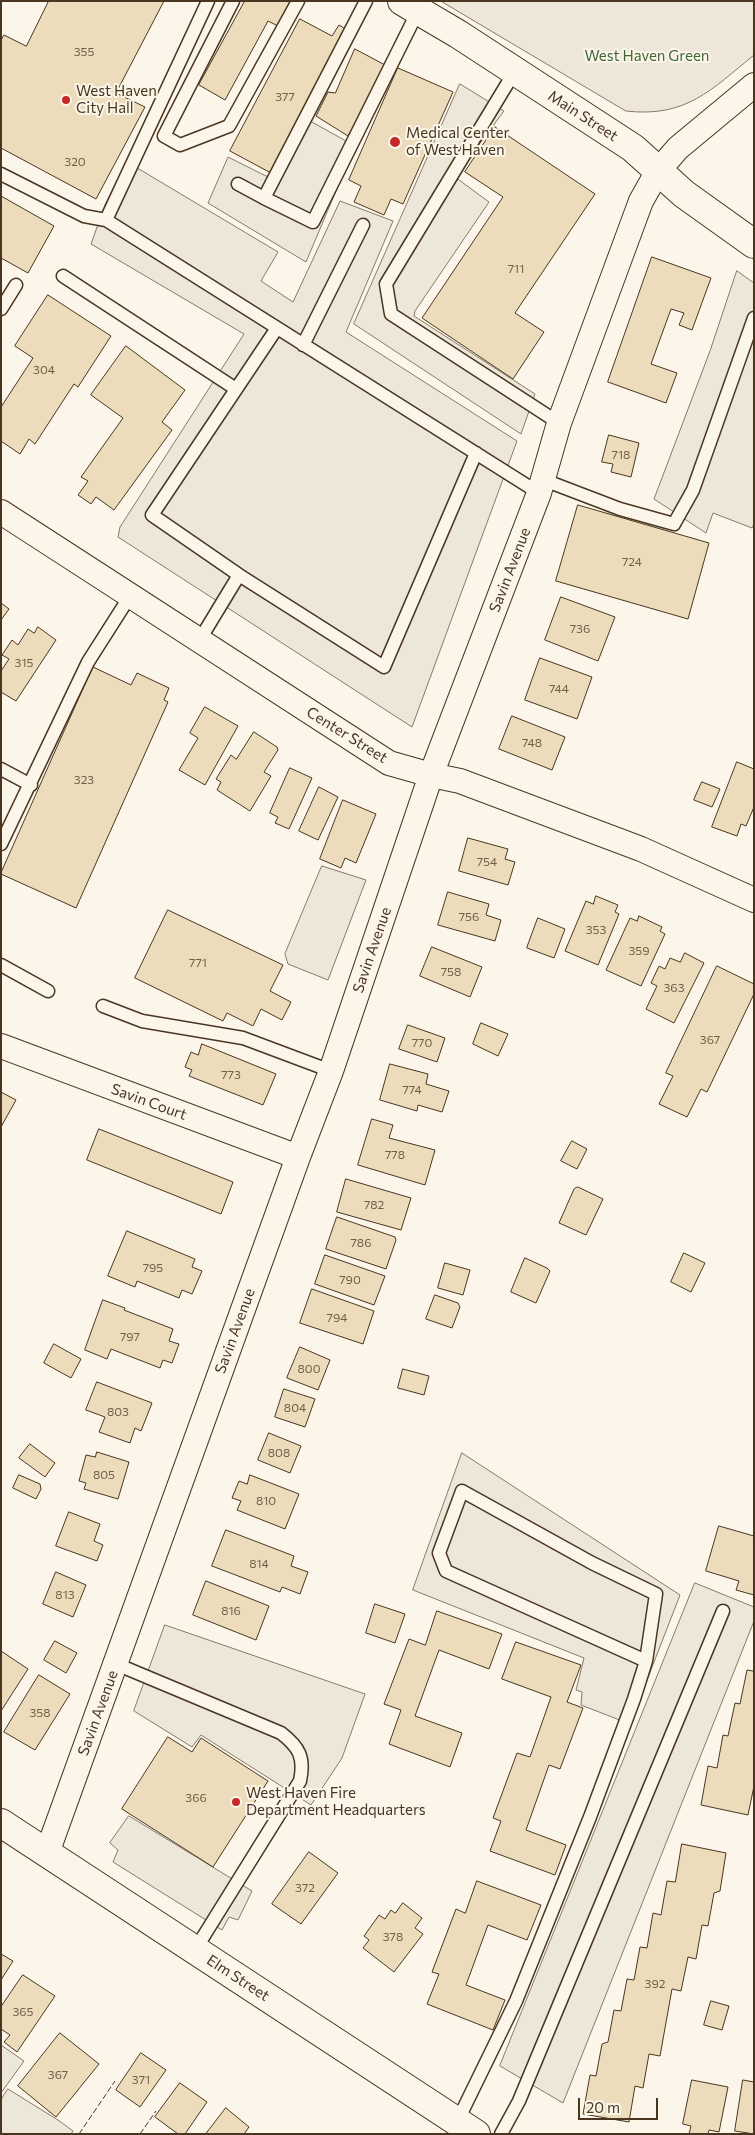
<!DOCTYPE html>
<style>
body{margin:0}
#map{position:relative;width:755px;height:2135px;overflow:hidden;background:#fbf6e9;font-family:Commissioner,sans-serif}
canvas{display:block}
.frame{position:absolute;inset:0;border:2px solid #4a3520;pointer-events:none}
.scale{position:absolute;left:578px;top:2098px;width:80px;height:22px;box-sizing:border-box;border:2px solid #4a3520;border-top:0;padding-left:6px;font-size:15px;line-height:18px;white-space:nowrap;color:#4a3520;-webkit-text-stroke:4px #fbf6e9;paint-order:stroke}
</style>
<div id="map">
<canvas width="755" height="2135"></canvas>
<div class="frame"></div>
<div class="scale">20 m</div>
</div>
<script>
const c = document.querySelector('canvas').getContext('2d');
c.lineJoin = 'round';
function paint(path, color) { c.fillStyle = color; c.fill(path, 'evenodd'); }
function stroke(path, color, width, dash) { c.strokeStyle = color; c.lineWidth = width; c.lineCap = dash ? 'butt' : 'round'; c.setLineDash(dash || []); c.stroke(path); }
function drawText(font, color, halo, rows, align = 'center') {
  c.font = font + ' Commissioner,sans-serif'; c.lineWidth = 4; c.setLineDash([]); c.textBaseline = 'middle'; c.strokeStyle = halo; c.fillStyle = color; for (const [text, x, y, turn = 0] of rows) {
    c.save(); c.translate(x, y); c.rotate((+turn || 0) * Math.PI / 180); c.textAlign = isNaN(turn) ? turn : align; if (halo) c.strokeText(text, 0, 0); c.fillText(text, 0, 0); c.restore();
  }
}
const green = new Path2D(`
 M441,1H754V55C711,90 686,118 626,111Z`);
paint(green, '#ede6d9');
stroke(green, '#887966', 1);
const parking = new Path2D(`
 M460,84L504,111L455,177L489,202L415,311L414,316L535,394L521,434L354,324Z
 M303,117L355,146L306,262L208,203L228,157L270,178Z
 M126,165L139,169L278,252L261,281L293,302L340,201L393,221L346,332L517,441L412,727L118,537L120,527L244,334L91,244L105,205Z
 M737,271L754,283V524L752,528L713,513L706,533L654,499L710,351Z
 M322,866L366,880L328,980L288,964L285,954Z
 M462,1453L680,1595L630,1724L581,1705L582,1692L576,1690L584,1658L413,1590Z
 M695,1583L754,1607V1621L563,2103L500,2066Z
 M165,1625L365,1694L342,1758L311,1805L201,1735L192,1747L134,1711Z
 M129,1816L252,1891L238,1920L229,1917L222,1930L113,1862L118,1850L110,1843Z
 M1,2045L24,2061L1,2093Z
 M8,2089L58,2120L73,2131L71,2134H1V2100Z`);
paint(parking, '#ede7d9');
stroke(parking, '#887966', 1);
const building = new Path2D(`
 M49,1H164L116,93L145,107L96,199L1,148V40L4,35L26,46Z
 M245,1H294L280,27L268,21L225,100L199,85Z
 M300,19L332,36L339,25L347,30L271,173L230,151Z
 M355,49L385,65L386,69L348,136L316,116L328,92L335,93Z
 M398,68L453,92L403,204L391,199L384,215L354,202L361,186L349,180Z
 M495,127L595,194L515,313L544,332L513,379L422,318L503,197L465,172Z
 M1,196L54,226L28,273L1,258Z
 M652,257L711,278L692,330L679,325L684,313L671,309L651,364L677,373L666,403L608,382Z
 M48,295L111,336L78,387L74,384L35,444L29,439L20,454L1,441V407L33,358L15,346Z
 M126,346L185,390L162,422L172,430L114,510L96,497L91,504L78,495L88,481L81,477L123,418L91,395Z
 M609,435L639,443L631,477L611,472L613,464L602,462Z
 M578,505L709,543L688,619L556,581Z
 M561,597L615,617L598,661L545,640Z
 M1,603L9,609L1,620Z
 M38,627L56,640L16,701L1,692V671L9,659L2,655L12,640L18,645L28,629L34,633Z
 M540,658L592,677L577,719L525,700Z
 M93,667L131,685L137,673L169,688L164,700L168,702L76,908L1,874V873Z
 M205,707L238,726L205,785L179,770L198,738L190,733Z
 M512,716L565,737L552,770L499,749Z
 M254,732L277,747L278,750L264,772L271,776L250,811L217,790L221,782L216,779L231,755L236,759Z
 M737,762L754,769V807L746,826L741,824L737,836L712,827Z
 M290,768L312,778L289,829L275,823L278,817L270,813Z
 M702,782L720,789L712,807L694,800Z
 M319,787L338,797L318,840L299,831Z
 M343,800L376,814L356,863L345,858L341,868L320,859Z
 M468,838L508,849L505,859L515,862L508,885L459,871Z
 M448,892L489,904L486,915L501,920L495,941L438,925Z
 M596,896L618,905L615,912L619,914L598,965L565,951L586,901L593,904Z
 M168,910L283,965L270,991L291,1002L282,1020L261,1009L253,1026L227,1013L223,1021L135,978Z
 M639,916L662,927L660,931L665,934L641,986L606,970L630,918L637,921Z
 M538,918L565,929L554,958L527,948Z
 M432,947L482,967L470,997L420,976Z
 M685,953L704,963L674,1023L646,1009L657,986L651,983L659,966L665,969L670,958L680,962Z
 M717,966L754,984V994L707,1092L701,1089L687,1117L659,1104L673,1076L666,1073Z
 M481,1023L508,1034L498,1056L473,1044Z
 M408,1025L445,1038L437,1062L399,1049Z
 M202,1044L276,1074L263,1105L189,1076L192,1070L185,1067L191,1052L198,1055Z
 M390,1064L428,1074L426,1084L449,1091L442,1112L418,1105L417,1111L380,1100Z
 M1,1092L16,1100L1,1127Z
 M372,1119L393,1125L389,1138L435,1150L425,1185L358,1165Z
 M99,1129L233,1182L221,1214L87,1160Z
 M572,1141L587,1149L577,1169L561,1161Z
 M346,1179L411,1198L401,1230L337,1212Z
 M578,1187L603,1199L586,1235L559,1223L574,1189Z
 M337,1217L395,1237L396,1240L386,1269L326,1249Z
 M127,1231L195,1259L192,1267L202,1271L192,1294L182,1290L179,1298L137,1281L135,1287L108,1276Z
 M684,1253L705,1263L691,1292L671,1282Z
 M325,1255L385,1276L374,1305L315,1284Z
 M525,1258L547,1268L550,1271L536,1303L511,1292Z
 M445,1263L470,1270L463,1295L438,1288Z
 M312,1289L374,1311L363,1344L300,1323Z
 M435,1295L458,1303L460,1307L452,1328L426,1319Z
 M103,1300L125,1308L124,1310L173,1329L169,1341L179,1344L172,1363L163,1360L160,1368L111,1349L107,1359L85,1350Z
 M54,1344L81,1359L71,1378L44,1363Z
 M300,1347L330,1360L318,1390L287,1378Z
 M403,1369L429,1376L424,1395L398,1388Z
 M97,1382L152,1403L141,1431L135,1428L130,1443L99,1432L105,1417L86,1410Z
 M284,1389L315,1399L305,1427L275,1417Z
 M269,1433L301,1446L290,1473L258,1460Z
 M30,1444L55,1463L45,1477L19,1458Z
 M97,1452L129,1462L118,1499L84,1489L86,1483L79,1481L86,1455L95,1457Z
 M19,1475L40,1484L41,1489L36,1499L13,1488Z
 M250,1475L299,1494L285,1529L237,1510L241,1501L232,1498L239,1481L247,1484Z
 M69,1512L100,1524L94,1541L103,1545L97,1561L56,1546Z
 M719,1526L754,1536V1595L736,1590L739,1581L706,1571Z
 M226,1530L294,1556L291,1566L308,1572L300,1594L282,1587L280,1592L212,1566Z
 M56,1572L86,1585L73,1617L43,1604Z
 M206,1581L269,1606L256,1640L193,1615Z
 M375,1604L405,1614L395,1643L366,1633Z
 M437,1611L502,1634L489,1669L439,1650L415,1716L462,1733L450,1767L389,1744L401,1710L384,1704L409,1639L425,1645Z
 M55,1641L77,1653L66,1673L44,1660Z
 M516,1642L581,1665L567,1702L583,1708L560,1769L549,1765L526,1830L566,1845L555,1875L490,1851L501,1821L493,1818L517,1753L530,1757L551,1697L502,1679Z
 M1,1651L28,1669L1,1711Z
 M754,1665V1786L748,1815L701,1805L708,1766L717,1768L723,1735L728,1736L735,1703L740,1704L747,1670L753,1671Z
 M39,1675L70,1694L35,1750L4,1732Z
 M168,1737L192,1752L201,1738L268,1781L213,1867L122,1809Z
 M682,1844L726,1853L720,1891L714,1893L708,1926L702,1925L696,1959L688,1957L681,1991L672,1989L660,2056L649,2054L643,2088L635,2086L629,2122L583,2114L590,2075L596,2076L602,2044L608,2042L614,2010L621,2011L627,1979L634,1980L640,1947L647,1948L653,1913L661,1915L667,1881L675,1882Z
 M309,1852L338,1873L301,1924L272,1904Z
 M477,1881L541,1905L527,1940L488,1925L466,1985L505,2000L493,2030L427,2004L439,1974L432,1972L456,1909L465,1913Z
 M403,1903L422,1918L415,1928L423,1934L394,1972L363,1948L369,1940L364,1936L379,1915L385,1919L391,1910L395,1913Z
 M1,1954L13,1961L1,1980Z
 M23,1975L55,1996L17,2052L4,2042L10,2035L1,2029V2007Z
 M711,2001L729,2006L722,2030L704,2025Z
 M60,2033L99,2064L56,2117L18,2086Z
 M141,2053L166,2070L140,2107L116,2090Z
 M692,2080L728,2087L719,2132L709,2130L708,2134H689L691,2126L683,2124Z
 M743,2080L754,2082V2134L735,2131Z
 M180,2083L207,2102L185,2134H178L155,2117Z
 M226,2108L249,2127L244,2134H206Z`);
paint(building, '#ecdcbc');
stroke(building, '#4a3520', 1);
const lane = new Path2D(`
 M233,1L164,136L180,145L229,126L298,1
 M366,1L264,198L313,222L418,11
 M515,71L386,284L391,314L559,423
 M1,174L84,216L106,220L208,1
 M238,184L264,198
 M106,220L539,493
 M63,276L236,389
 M1,309L16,285
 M303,345L363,225
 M544,480L620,509L674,524L693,490L754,318
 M239,575L384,667L476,453
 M199,641L239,575L152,515L277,328
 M1,769L31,785
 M1,844L88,662L130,596
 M1,965L48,991
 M103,1006L142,1021L243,1038L331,1071
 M116,1664L281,1733C299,1747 305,1757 300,1781L195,1950
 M457,2122L516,2001L590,1817L634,1699L646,1661L656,1594L592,1563L462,1491L439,1553L446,1571L646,1661
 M501,2134L519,2101L723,1611`);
const street = new Path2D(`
 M1,512L389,763L431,775L460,781L641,849L754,900
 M1,1046L298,1157
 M47,1853L298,1157L331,1071L431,775L539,493L559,423L641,201L658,171L678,148L754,85`);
const secondary = new Path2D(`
 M402,1L458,34L633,148L684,194L754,244
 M1,1823L476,2134`);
stroke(lane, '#4a3520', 15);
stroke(street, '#4a3520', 26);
stroke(secondary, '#4a3520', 30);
stroke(lane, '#fbf6e9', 12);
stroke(street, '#fbf6e9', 24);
stroke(secondary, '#fbf6e9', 28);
stroke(new Path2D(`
 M79,2134L115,2081
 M140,2134L156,2111`), '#4a3520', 1, [6, 2.5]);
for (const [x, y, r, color] of [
 [66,100,5,"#c62828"],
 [395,142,6,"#c62828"],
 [236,1802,5,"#c62828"]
]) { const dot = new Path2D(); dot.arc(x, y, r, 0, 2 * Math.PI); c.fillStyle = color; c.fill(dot); stroke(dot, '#fbf6e9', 2); }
drawText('12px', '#725f47', null, [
 ["355",84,52],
 ["377",285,97],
 ["320",75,162],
 ["711",516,269],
 ["304",44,370],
 ["718",621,455],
 ["724",632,562],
 ["736",580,629],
 ["315",24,663],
 ["744",559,689],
 ["748",532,743],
 ["323",84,780],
 ["754",487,862],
 ["756",469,917],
 ["353",596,930],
 ["359",639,951],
 ["771",198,963],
 ["758",451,972],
 ["363",674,988],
 ["367",710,1040],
 ["770",422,1043],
 ["773",231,1075],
 ["774",412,1090],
 ["778",395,1155],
 ["782",374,1205],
 ["786",361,1243],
 ["795",153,1268],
 ["790",350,1280],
 ["794",337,1318],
 ["797",130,1337],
 ["800",309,1369],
 ["804",295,1408],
 ["803",118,1412],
 ["808",279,1453],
 ["805",104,1475],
 ["810",266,1501],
 ["814",259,1564],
 ["813",65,1595],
 ["816",231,1611],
 ["358",40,1713],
 ["366",196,1798],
 ["372",305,1888],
 ["378",393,1937],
 ["392",655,1984],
 ["365",23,2012],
 ["367",58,2075],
 ["371",141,2080]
]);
drawText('15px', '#436837', '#fbf6e9', [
 ["West Haven Green",647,56]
]);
drawText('15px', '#4a3520', '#fbf6e9', [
 ["West Haven",76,91],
 ["City Hall",76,108],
 ["Medical Center",406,133],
 ["of West Haven",406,150],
 ["West Haven Fire",246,1793],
 ["Department Headquarters",246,1810]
], 'left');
drawText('15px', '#4a3520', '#fbf6e9', [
 ["Main Street",583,116,33],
 ["Savin Avenue",510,570,-69],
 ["Center Street",347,735,32],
 ["Savin Avenue",372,950,-71],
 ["Savin Court",149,1102,20],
 ["Savin Avenue",235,1331,-70],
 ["Savin Avenue",98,1713,-70],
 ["Elm Street",238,1978,33]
]);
</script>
